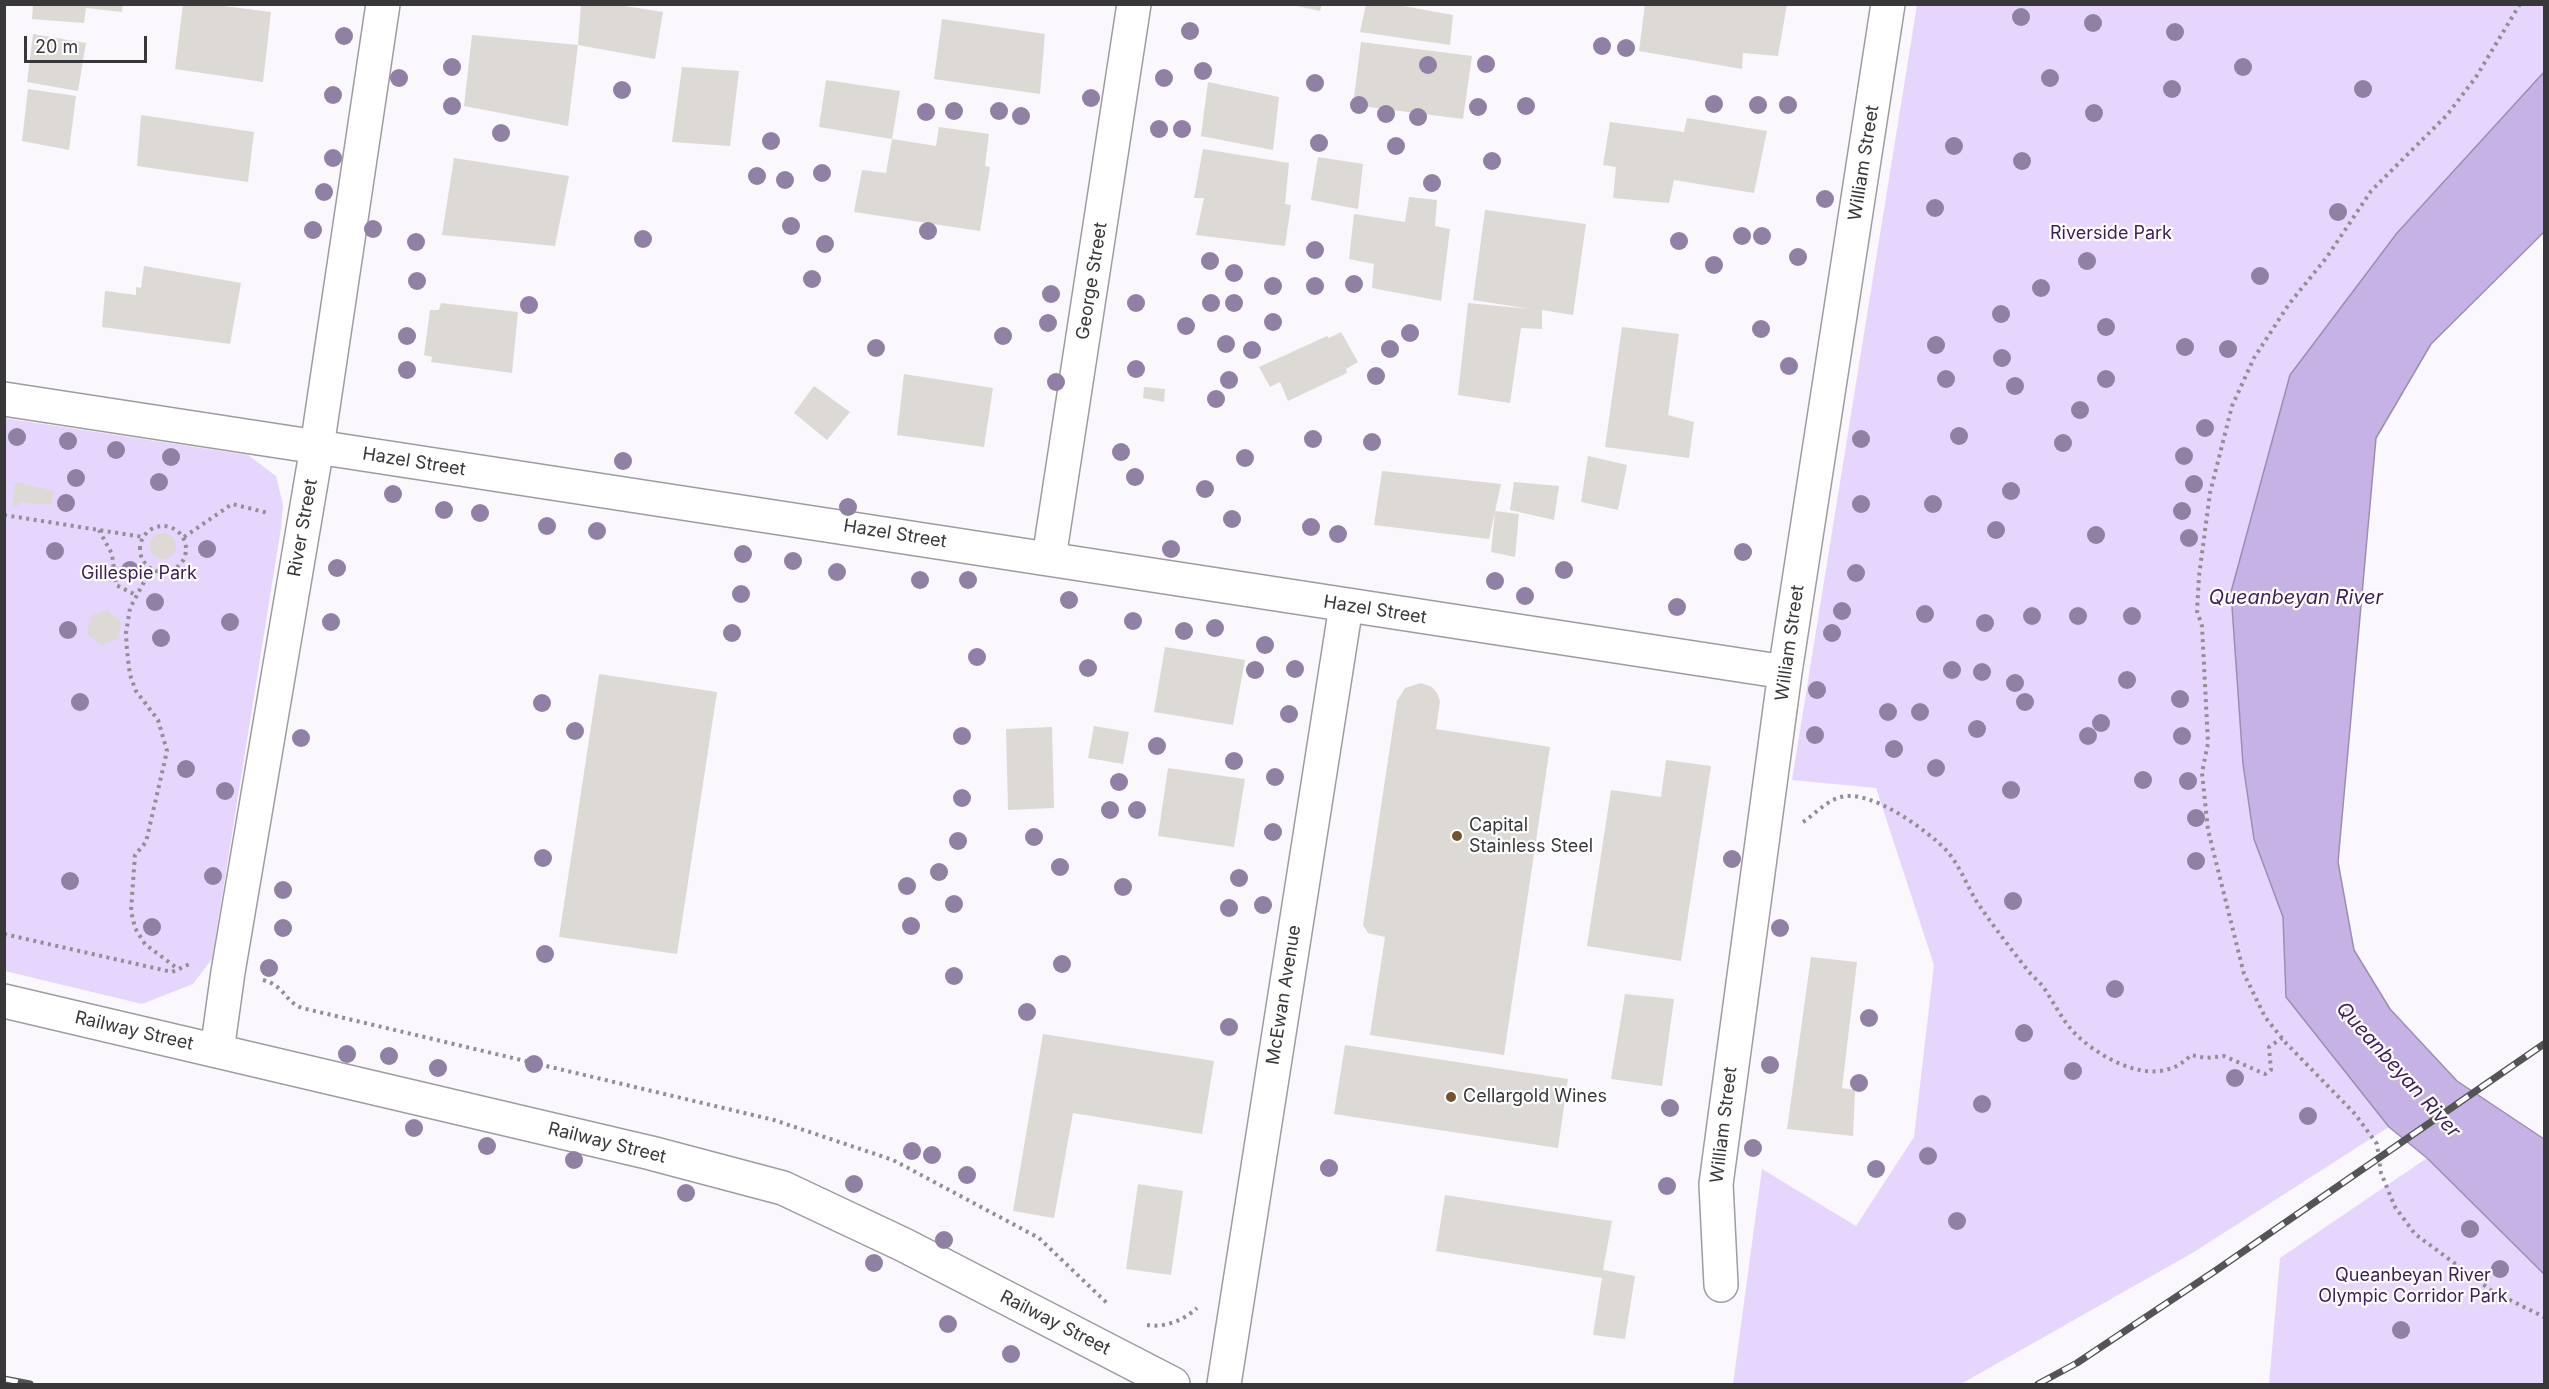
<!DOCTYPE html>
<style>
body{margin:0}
#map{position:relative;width:2549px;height:1389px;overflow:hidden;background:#faf8fd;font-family:Inter,sans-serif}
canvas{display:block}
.frame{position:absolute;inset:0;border:6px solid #383739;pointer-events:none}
.scale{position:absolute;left:24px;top:36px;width:123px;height:27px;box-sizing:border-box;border:3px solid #383739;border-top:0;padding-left:8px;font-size:18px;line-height:21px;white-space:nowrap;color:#383739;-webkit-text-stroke:4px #fff;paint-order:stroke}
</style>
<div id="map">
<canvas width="2549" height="1389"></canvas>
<div class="frame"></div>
<div class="scale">20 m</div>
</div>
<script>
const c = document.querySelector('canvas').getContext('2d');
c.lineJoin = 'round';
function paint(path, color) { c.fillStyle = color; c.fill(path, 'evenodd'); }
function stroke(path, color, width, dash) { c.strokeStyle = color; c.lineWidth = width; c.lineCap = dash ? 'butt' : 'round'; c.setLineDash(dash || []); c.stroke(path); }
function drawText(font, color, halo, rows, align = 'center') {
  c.font = font + ' Inter,sans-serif'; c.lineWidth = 4.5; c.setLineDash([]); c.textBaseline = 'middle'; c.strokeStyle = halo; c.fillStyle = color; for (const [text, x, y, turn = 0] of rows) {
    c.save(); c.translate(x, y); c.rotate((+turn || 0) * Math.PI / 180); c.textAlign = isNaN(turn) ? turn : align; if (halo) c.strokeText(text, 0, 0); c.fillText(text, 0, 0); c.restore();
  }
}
paint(new Path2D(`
 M1917,5H2544V72L2397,233L2231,591L2243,764L2254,839L2283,917L2286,997L2389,1127L2194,1252L1961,1384H1733L1762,1169L1856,1226L1914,1137L1934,965L1876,788L1792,780Z
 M4,418L248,455L276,476L283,505L281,528L212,959L193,984L142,1004L5,971Z
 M2427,1158L2544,1274V1384H2269L2280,1258Z`), '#e6d6fe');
const water = new Path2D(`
 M2544,72V232L2431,344L2376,438L2338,862L2354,950L2390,1009L2457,1081L2544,1139V1274L2427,1158L2389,1127L2286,997L2283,917L2254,839L2243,764L2231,592L2290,375L2397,233Z`);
paint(water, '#c7b2e6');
stroke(water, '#9c8db2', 1.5);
paint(new Path2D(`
 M33,4H123L122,12L86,8L84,23L32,19Z
 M183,4H208L271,12L263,82L175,69Z
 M581,4H612L663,12L655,59L578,45Z
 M1288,4H1322L1320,11Z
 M1366,4H1392L1453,15L1450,45L1360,32Z
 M1645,4H1787L1778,56L1743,53L1742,69L1639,51Z
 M942,19L1045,34L1040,94L934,79Z
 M33,34L86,43L78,91L27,82Z
 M472,35L578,45L568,126L464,106Z
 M1361,42L1472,56L1463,119L1353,105Z
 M682,67L739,71L730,146L672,142Z
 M826,80L900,91L892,139L819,127Z
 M1208,82L1279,97L1273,150L1201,136Z
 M28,89L76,96L69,150L22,141Z
 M141,115L254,132L248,182L137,166Z
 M1687,118L1767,131L1754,193L1674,180L1669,203L1613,198L1616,167L1603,165L1610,122L1684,132Z
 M939,127L989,134L985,166L990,167L980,231L854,212L862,170L886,173L892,139L936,146Z
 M1203,149L1289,163L1285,204L1291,205L1285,246L1196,235L1204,198H1194Z
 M1318,157L1363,164L1358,209L1311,200Z
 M454,158L569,176L555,246L442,235Z
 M1409,197L1437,200L1435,226L1450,229L1441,301L1372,288L1374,264L1349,259L1354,214L1405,222Z
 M1485,210L1586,224L1573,315L1542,310V329L1521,328L1510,403L1458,395L1468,303L1530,309L1473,300Z
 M144,266L241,283L230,344L102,327L105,291L136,295V287L141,288Z
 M441,303L518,312L512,373L431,362L432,357L424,355L430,310H439Z
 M1622,327L1679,334L1668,415L1694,422L1689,458L1605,447Z
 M1341,332L1358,362L1346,369L1347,373L1288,401L1280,382L1270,387L1259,367L1327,336L1329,338Z
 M904,374L993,388L984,447L897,435Z
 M814,386L850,412L827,440L794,413Z
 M1144,387L1165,389L1164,402L1143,398Z
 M1588,456L1627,465L1618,510L1581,502Z
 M1382,471L1501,484L1489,539L1374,525Z
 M1514,482L1559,486L1554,520L1510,510Z
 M21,483L54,491L51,505L19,502L18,506L12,505L15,484Z
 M1495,511L1519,514L1515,557L1491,552Z
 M150 546a13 13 0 1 1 26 0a13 13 0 1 1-26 0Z
 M107,610L121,622L118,639L101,645L87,633L91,616Z
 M1165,647L1245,660L1233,725L1154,712Z
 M599,674L717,692L677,954L559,937Z
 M1421,683L1432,687L1437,693L1440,701L1436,729L1550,747L1504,1055L1370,1035L1385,937L1368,933L1363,925L1397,701L1405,688Z
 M1094,726L1129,732L1123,764L1088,758Z
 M1052,727L1054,808L1008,810L1006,729Z
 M1666,760L1711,766L1681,961L1587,946L1611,790L1661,797Z
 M1168,768L1245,779L1234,847L1158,836Z
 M1811,957L1857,962L1842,1088L1855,1090L1853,1136L1787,1129Z
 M1625,994L1674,999L1662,1086L1611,1079Z
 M1043,1034L1214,1061L1202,1134L1073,1113L1054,1218L1013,1211Z
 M1345,1045L1568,1079L1558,1148L1334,1114Z
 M1138,1184L1183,1191L1171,1275L1126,1269Z
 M1445,1195L1612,1221L1603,1270L1635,1276L1625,1339L1593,1335L1602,1278L1436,1251Z`), '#ddd9d5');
const minor = new Path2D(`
 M4,399L1785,672
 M1049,558L1134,4
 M4,1001L651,1153L783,1188L904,1245L1173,1384
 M217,1051L228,972L317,447L383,4
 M1721,1285L1716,1184L1785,672L1888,4
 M1224,1384L1346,606`);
stroke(minor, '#9e9ca0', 36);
stroke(new Path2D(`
 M2520,4L2476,77L2447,115L2371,191L2327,257L2289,304L2254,358L2232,406L2210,493L2199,576L2197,611L2202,626L2208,743L2202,773L2208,830L2244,974L2265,1017L2285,1042L2355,1114L2377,1144L2381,1173L2395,1207L2415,1234L2492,1291L2544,1317
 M4,515L143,537
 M140 549a23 23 0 1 1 46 0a23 23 0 1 1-46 0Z
 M99,530L112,554L116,585L136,595
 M184,537L232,504L268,513
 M151,569L130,608L126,633L127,651L130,675L136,691L158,720L167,751L146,842L135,855L131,911L135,928L145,944L178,969
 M1803,822C1815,814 1826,801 1841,797C1871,789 1927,830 1947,851C1960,866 1967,886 1977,902C1993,926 2011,949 2029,972C2034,978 2040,982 2044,988C2056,1006 2065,1026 2082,1040C2112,1065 2160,1088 2191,1055L2206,1058L2224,1056L2265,1074L2271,1070L2269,1047L2282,1038
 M4,934L172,972L192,963
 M263,980C284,985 285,1002 302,1008L774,1120L893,1160L1039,1238L1109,1305
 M1147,1325C1165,1328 1184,1320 1197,1308`), '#908f92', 4, [3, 4.5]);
stroke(minor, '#fff', 33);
const rail = new Path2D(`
 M4,1379L30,1384
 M2038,1384L2077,1363L2215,1271L2544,1044`);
stroke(rail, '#545356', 7);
stroke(rail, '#fff', 4.5, [14]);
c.fillStyle = '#9080a3';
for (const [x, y] of [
 [2021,17],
 [2093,23],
 [1190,31],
 [2175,32],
 [344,36],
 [1602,46],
 [1626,48],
 [1486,64],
 [1428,65],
 [452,67],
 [2243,67],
 [1203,71],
 [399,78],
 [1164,78],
 [2050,78],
 [1315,83],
 [2172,89],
 [2363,89],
 [622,90],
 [333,95],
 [1091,98],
 [1714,104],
 [1359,105],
 [1758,105],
 [1788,105],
 [452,106],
 [1526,106],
 [1478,107],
 [954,111],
 [999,111],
 [926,112],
 [2094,113],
 [1386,114],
 [1021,116],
 [1418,117],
 [1159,129],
 [1182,129],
 [501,133],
 [771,141],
 [1319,143],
 [1396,146],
 [1954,146],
 [333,158],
 [1492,161],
 [2022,161],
 [822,173],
 [757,176],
 [785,180],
 [1432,183],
 [324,192],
 [1825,199],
 [1935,208],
 [2338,212],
 [791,226],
 [373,229],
 [313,230],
 [928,231],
 [1742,236],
 [1762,236],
 [643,239],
 [1679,241],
 [416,242],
 [825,244],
 [1315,250],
 [1798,257],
 [1210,261],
 [2087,261],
 [1714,265],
 [1234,273],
 [2260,276],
 [812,279],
 [417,281],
 [1354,284],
 [1273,286],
 [1315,286],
 [2041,288],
 [1051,294],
 [1136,303],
 [1211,303],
 [1234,303],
 [529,305],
 [2001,314],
 [1273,322],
 [1048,323],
 [1186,326],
 [2106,327],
 [1761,329],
 [1410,333],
 [407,336],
 [1003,336],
 [1226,344],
 [1936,345],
 [2185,347],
 [876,348],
 [1390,349],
 [2228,349],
 [1252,350],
 [2002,358],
 [1789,366],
 [1136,369],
 [407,370],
 [1376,376],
 [1946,379],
 [2106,379],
 [1229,380],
 [1056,382],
 [2015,386],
 [1216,399],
 [2080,410],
 [2205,428],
 [1959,436],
 [17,437],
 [1313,439],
 [1861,439],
 [68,441],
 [1372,442],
 [2063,443],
 [116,450],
 [1121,452],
 [2184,456],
 [171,457],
 [1245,458],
 [623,461],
 [1135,477],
 [76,478],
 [159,482],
 [2194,484],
 [1205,489],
 [2011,491],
 [393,494],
 [66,503],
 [1861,504],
 [1933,504],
 [848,507],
 [444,510],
 [2182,511],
 [480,513],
 [1232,519],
 [547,526],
 [1311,527],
 [1996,530],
 [597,531],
 [1338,534],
 [2096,535],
 [2189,538],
 [207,549],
 [1171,549],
 [55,551],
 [1743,552],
 [743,554],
 [793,561],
 [337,568],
 [130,570],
 [1564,570],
 [837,572],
 [1856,573],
 [920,580],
 [968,580],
 [1495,581],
 [741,594],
 [1525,596],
 [1069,600],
 [155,602],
 [1677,607],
 [1842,611],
 [1925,614],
 [2032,616],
 [2078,616],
 [2132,616],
 [1133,621],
 [230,622],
 [331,622],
 [1985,623],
 [1215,628],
 [68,630],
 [1184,631],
 [732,633],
 [1832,633],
 [161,638],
 [1265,645],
 [977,657],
 [1088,668],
 [1295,669],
 [1255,670],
 [1952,670],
 [1982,672],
 [2127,680],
 [2015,683],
 [1817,690],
 [2180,699],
 [80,702],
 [2025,702],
 [542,703],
 [1888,712],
 [1920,712],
 [1289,714],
 [2101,723],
 [1977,729],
 [575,731],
 [1815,735],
 [962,736],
 [2088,736],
 [2182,736],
 [301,738],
 [1157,746],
 [1894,749],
 [1234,761],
 [1936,768],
 [186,769],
 [1275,777],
 [2143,780],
 [2188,781],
 [1119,782],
 [2011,790],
 [225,791],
 [962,798],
 [1110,810],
 [1137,810],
 [2196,818],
 [1273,832],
 [1034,837],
 [958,841],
 [543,858],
 [1732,859],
 [2196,861],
 [1060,867],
 [939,872],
 [213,876],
 [1239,878],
 [70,881],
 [907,886],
 [1123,887],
 [283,890],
 [2013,901],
 [954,904],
 [1263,905],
 [1229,908],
 [911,926],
 [152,927],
 [283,928],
 [1780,928],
 [545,954],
 [1062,964],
 [269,968],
 [954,976],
 [2115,989],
 [1027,1012],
 [1869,1018],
 [1229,1027],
 [2024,1033],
 [347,1054],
 [389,1056],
 [534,1064],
 [1770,1065],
 [438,1068],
 [2073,1071],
 [2235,1078],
 [1859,1083],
 [1982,1104],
 [1670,1108],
 [2308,1116],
 [414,1128],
 [487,1146],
 [1753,1148],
 [912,1151],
 [932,1155],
 [1928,1156],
 [574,1160],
 [1329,1168],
 [1876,1169],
 [967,1175],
 [854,1184],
 [1667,1186],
 [686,1193],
 [1957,1221],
 [2470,1229],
 [944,1240],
 [874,1263],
 [2500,1269],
 [948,1324],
 [2401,1330],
 [1011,1354]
]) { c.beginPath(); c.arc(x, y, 9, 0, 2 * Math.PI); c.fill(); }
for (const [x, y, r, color] of [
 [1457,836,6,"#75522b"],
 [1451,1097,6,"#75522b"]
]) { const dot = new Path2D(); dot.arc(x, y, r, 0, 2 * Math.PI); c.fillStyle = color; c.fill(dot); stroke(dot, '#fff', 2); }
drawText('18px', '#383739', '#fff', [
 ["William Street",1864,163,-81],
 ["George Street",1092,281,-81],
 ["Hazel Street",414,462,9],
 ["River Street",303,528,-80],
 ["Hazel Street",895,534,9],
 ["Hazel Street",1375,610,9],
 ["William Street",1790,643,-82],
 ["McEwan Avenue",1284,995,-81],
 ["Railway Street",134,1031,13],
 ["William Street",1724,1125,-83],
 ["Railway Street",607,1143,14],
 ["Railway Street",1055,1323,27]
]);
drawText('18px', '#3a1d59', '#fff', [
 ["Riverside Park",2111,234],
 ["Gillespie Park",139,574],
 ["Queanbeyan River",2413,1276],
 ["Olympic Corridor Park",2413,1297]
]);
drawText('18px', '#383739', '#fff', [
 ["Capital",1469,826],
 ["Stainless Steel",1469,847],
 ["Cellargold Wines",1463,1097]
], 'left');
drawText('italic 20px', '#3d1f5b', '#fff', [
 ["Queanbeyan River",2296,598],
 ["Queanbeyan River",2398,1070,48]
]);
</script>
